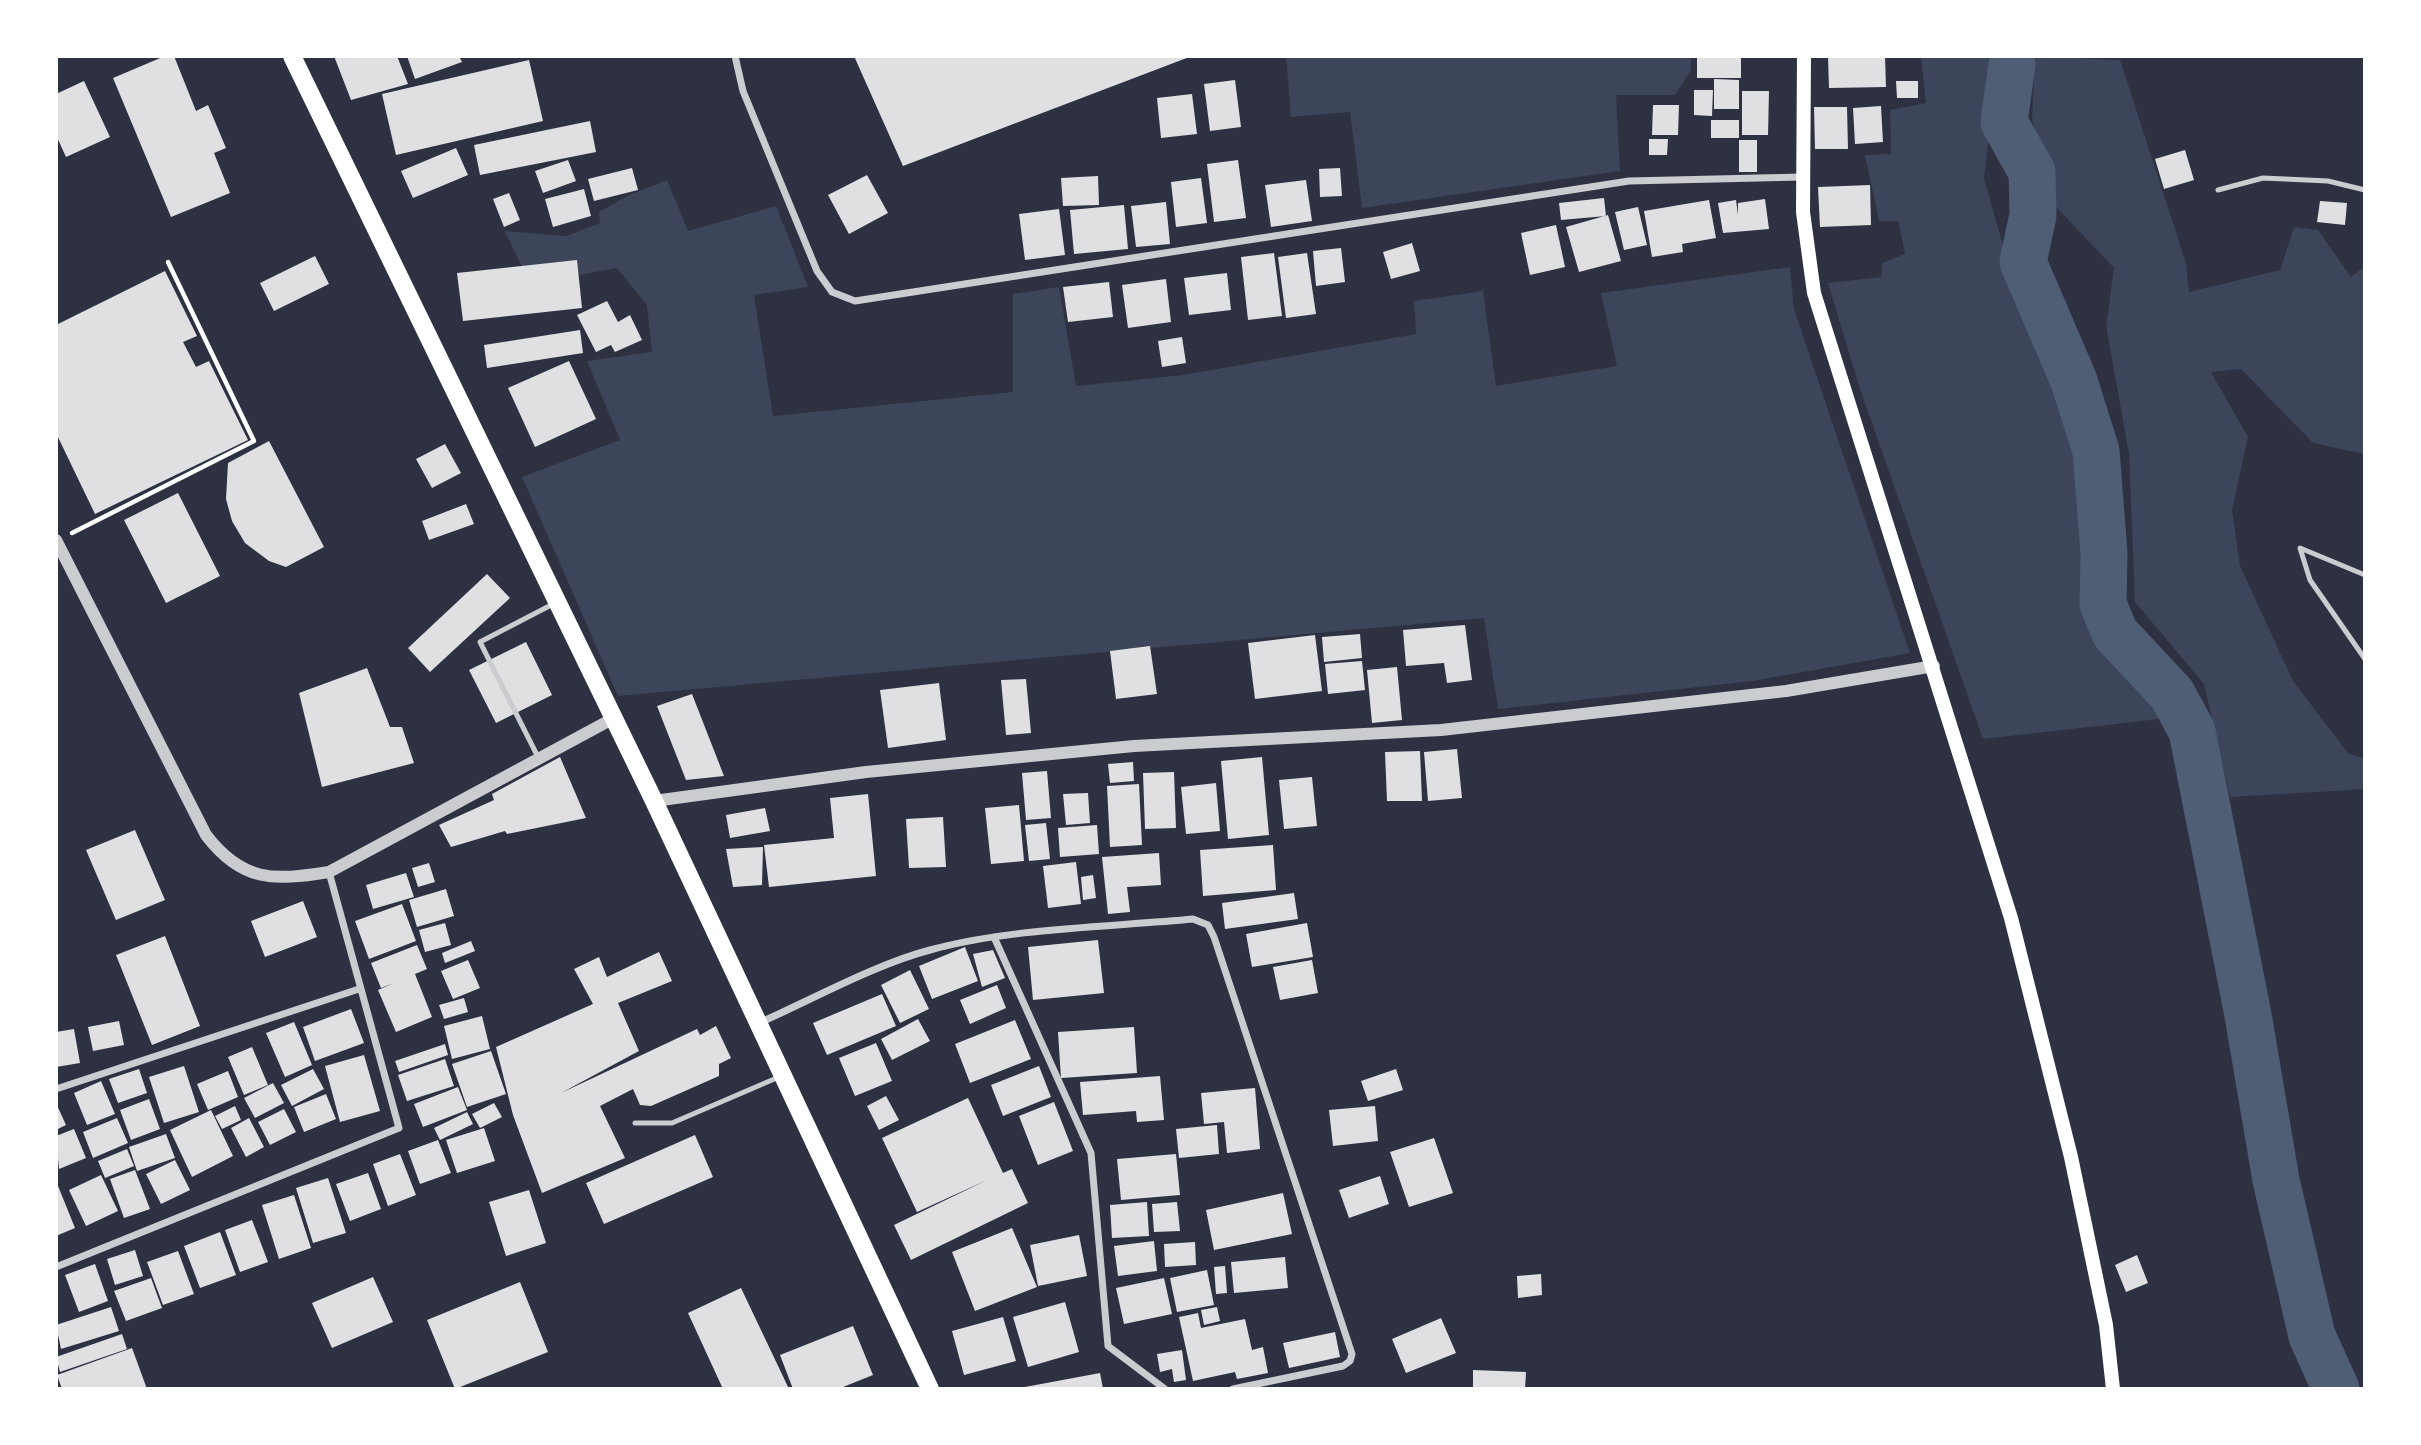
<!DOCTYPE html>
<style>
body{margin:0}
#map{position:relative;width:2421px;height:1445px;overflow:hidden;background:#2d3142;font-family:Overpass,sans-serif}
canvas{display:block}
.frame{position:absolute;inset:0;border:58px solid #fff;pointer-events:none}
</style>
<div id="map">
<canvas width="2421" height="1445"></canvas>
<div class="frame"></div>
</div>
<script>
const c = document.querySelector('canvas').getContext('2d');
c.lineJoin = 'round';
function paint(path, color) { c.fillStyle = color; c.fill(path, 'evenodd'); }
function stroke(path, color, width, dash) { c.strokeStyle = color; c.lineWidth = width; c.lineCap = dash ? 'butt' : 'round'; c.setLineDash(dash || []); c.stroke(path); }
paint(new Path2D(`
 M1286,56H1691V70L1675,95H1616L1620,171L1362,208L1350,112L1291,117Z
 M1921,56H1998L1984,178L2002,242L2084,454L2087,587L2100,636L2168,718L1983,739L1860,389L1828,283L1881,277L1882,263L1905,254L1898,221H1879L1865,155L1891,154L1890,110L1926,103Z
 M2035,56L2120,60L2186,263L2189,292L2280,270L2294,227L2318,230L2351,277L2365,266L2364,454L2313,443L2241,369L2211,372L2248,437L2232,510L2240,566L2293,681L2348,753L2365,759V789L2230,797L2204,684L2135,602L2129,454L2106,326L2114,268L2055,206L2032,120Z
 M667,180L688,231L776,206L808,287L754,295L773,416L1013,392V294L1059,287L1076,386L1183,375L1416,334L1414,301L1483,291L1496,386L1617,366L1601,293L1790,267L1794,309L1910,653L1753,681L1498,709L1484,618L618,696L522,477L620,440L587,361L652,352L647,305L617,268L530,284L505,231L566,236L600,223L599,212L627,196Z`), '#3c4559');
stroke(new Path2D(`
 M2012,64L2004,122L2032,172L2033,215L2023,262L2074,381L2096,451L2104,553L2103,604L2115,633L2172,694L2192,731L2248,1015L2276,1180L2312,1336L2336,1389`), '#4f5d75', 47);
paint(new Path2D(`
 M165,56H174L196,111L208,105L226,148L214,153L230,193L171,217L113,78Z
 M334,56H397L408,84L351,100Z
 M407,56H459L462,62L415,79Z
 M854,56H1192L903,166Z
 M1741,56V78H1697V57Z
 M1828,56H1885L1886,87L1829,88Z
 M529,60L543,121L396,155L382,94Z
 M1714,79L1739,80V109H1714Z
 M1235,80L1241,127L1210,131L1204,84Z
 M84,81L110,137L66,157L56,135V94Z
 M1896,81H1918V98H1897Z
 M1694,90H1713L1712,116L1694,115Z
 M1742,91H1769L1768,135H1742Z
 M1192,94L1197,134L1161,138L1157,98Z
 M1653,105H1679L1678,135H1652Z
 M1881,106L1883,142L1855,144L1853,108Z
 M1814,107H1847L1848,149H1815Z
 M1711,120H1739V138H1711Z
 M590,121L596,152L480,175L474,145Z
 M1649,139H1668L1667,155H1649Z
 M1739,140H1757V172H1739Z
 M456,148L468,175L413,198L401,171Z
 M2185,150L2194,180L2164,189L2155,159Z
 M568,160L576,181L543,193L535,171Z
 M1238,160L1246,218L1214,222L1207,164Z
 M632,168L638,190L594,201L588,179Z
 M1340,168L1342,196L1320,197L1319,169Z
 M867,175L888,213L849,234L828,195Z
 M1098,176L1099,205L1063,206L1061,178Z
 M1201,178L1207,223L1176,227L1171,182Z
 M1306,180L1312,221L1271,227L1265,185Z
 M1870,185L1871,225L1820,227L1818,187Z
 M584,189L591,216L553,227L545,199Z
 M509,193L520,220L504,227L493,199Z
 M1604,198L1606,216L1561,220L1559,203Z
 M1765,199L1769,229L1723,233L1718,203L1736,200L1738,215V203Z
 M1709,200L1716,238L1682,244L1683,252L1652,257L1644,211Z
 M2320,201L2347,203L2345,225L2317,222Z
 M1166,202L1170,244L1136,247L1131,206Z
 M1124,205L1128,249L1074,254L1070,210Z
 M1638,207L1647,245L1624,250L1615,212Z
 M1059,209L1065,255L1025,260L1019,214Z
 M1608,215L1621,261L1579,272L1566,227Z
 M1556,225L1565,267L1530,275L1521,233Z
 M1412,243L1420,271L1391,279L1383,252Z
 M1341,248L1345,282L1316,286L1313,251Z
 M1274,253L1282,316L1248,320L1241,257Z
 M1307,253L1316,314L1286,318L1278,257Z
 M315,256L329,284L274,311L260,283Z
 M577,260L582,308L463,321L457,273Z
 M165,271L197,336L183,342L196,367L209,361L248,440L95,514L56,433V325Z
 M1227,273L1231,310L1189,315L1184,278Z
 M1166,279L1171,322L1128,328L1122,285Z
 M1109,282L1113,317L1068,322L1063,287Z
 M607,301L618,322L630,315L642,340L615,352L611,345L596,352L577,315Z
 M580,330L583,353L487,368L484,345Z
 M1182,337L1186,363L1162,367L1158,341Z
 M569,361L596,419L535,447L508,388Z
 M269,441L324,547L286,567L269,561L245,543L232,521L226,499L228,463Z
 M445,444L461,473L432,488L416,459Z
 M178,493L220,576L166,603L124,520Z
 M466,504L474,524L429,540L422,521Z
 M487,574L510,598L430,672L408,648Z
 M1465,625L1472,680L1447,683L1444,663L1406,666L1403,630Z
 M1360,634L1362,658L1324,662L1322,637Z
 M1315,635L1322,691L1255,699L1248,643Z
 M526,642L552,695L496,723L469,670Z
 M1150,646L1157,694L1116,699L1110,651Z
 M1362,661L1365,690L1328,694L1325,664Z
 M1397,667L1402,720L1372,723L1367,670Z
 M367,668L390,727H402L414,763L322,787L299,693Z
 M1026,679L1031,733L1006,735L1001,680Z
 M939,683L946,740L888,748L880,690Z
 M692,694L724,776L686,780L657,706Z
 M1457,749L1462,798L1428,801L1424,752Z
 M1420,751L1422,801H1387L1385,752Z
 M560,757L586,818L507,834L505,831L451,847L439,825L494,800L492,794Z
 M1262,757L1269,835L1228,839L1221,761Z
 M1133,762L1134,781L1110,783L1108,764Z
 M1047,771L1051,818L1026,820L1022,773Z
 M1174,772L1176,828L1145,829L1143,773Z
 M1312,777L1317,826L1284,829L1279,780Z
 M1216,783L1220,831L1186,834L1181,787Z
 M1139,784L1142,845L1110,847L1107,786Z
 M1088,793L1090,823L1066,825L1063,794Z
 M868,794L876,876L769,887L764,845L834,838L830,798Z
 M1019,805L1024,861L991,864L985,808Z
 M765,808L770,831L730,838L726,815Z
 M943,817L946,867L909,868L906,819Z
 M1046,823L1050,859L1029,861L1025,825Z
 M1097,825L1099,854L1060,857L1058,828Z
 M135,830L165,900L116,920L86,850Z
 M1273,845L1276,890L1203,896L1200,850Z
 M763,847L762,885L733,887L726,849Z
 M1159,853L1161,885L1127,887L1130,912L1108,914L1102,857Z
 M1076,862L1081,904L1048,908L1043,866Z
 M429,863L435,882L418,887L412,868Z
 M406,873L414,897L373,909L366,885Z
 M1093,875L1096,898L1083,900L1081,877Z
 M446,889L454,916L417,927L409,900Z
 M1294,893L1298,919L1225,929L1222,903Z
 M303,901L317,937L265,957L251,921Z
 M402,904L416,941L369,959L355,921Z
 M445,923L451,945L425,952L419,930Z
 M1307,923L1313,957L1252,967L1246,934Z
 M165,936L200,1026L152,1045L116,955Z
 M1098,940L1104,993L1033,1000L1028,947Z
 M471,941L475,951L445,963L442,953Z
 M417,945L427,969L415,974L432,1017L396,1032L378,990L394,983L381,988L371,963Z
 M965,947L978,981L932,999L919,966Z
 M993,950L1005,978L982,987L973,954Z
 M659,952L672,981L618,1003L639,1051L561,1093L697,1029L700,1035L716,1026L731,1058L719,1064V1076L651,1106L640,1105L633,1089L600,1106L625,1158L542,1193L513,1115L496,1047L593,1004L574,969L599,957L607,977Z
 M468,960L480,988L453,999L441,971Z
 M1312,960L1318,993L1280,1000L1273,967Z
 M910,970L929,1009L900,1023L881,985Z
 M997,985L1006,1008L970,1024L960,1000Z
 M882,994L896,1026L827,1055L813,1023Z
 M464,998L468,1012L444,1019L439,1005Z
 M351,1009L364,1043L315,1061L303,1027Z
 M482,1016L490,1049L452,1059L444,1026Z
 M918,1019L930,1041L892,1060L881,1039Z
 M1015,1020L1031,1059L970,1083L955,1044Z
 M119,1021L124,1045L93,1051L88,1027Z
 M294,1022L312,1065L285,1077L266,1033Z
 M1134,1027L1137,1073L1061,1078L1058,1032Z
 M74,1029L80,1063L56,1067V1032Z
 M876,1043L892,1081L855,1096L839,1058Z
 M445,1044L448,1055L399,1072L395,1061Z
 M252,1047L268,1085L244,1095L228,1057Z
 M491,1051L506,1094L467,1107L452,1064Z
 M364,1055L380,1111L340,1122L325,1066Z
 M445,1059L454,1086L407,1101L398,1075Z
 M184,1066L199,1112L164,1123L149,1077Z
 M1039,1066L1051,1097L1003,1116L991,1085Z
 M139,1069L147,1093L118,1103L109,1079Z
 M313,1069L324,1089L292,1106L281,1085Z
 M1396,1069L1403,1090L1368,1101L1361,1081Z
 M228,1071L238,1097L208,1110L197,1084Z
 M1160,1076L1164,1120L1137,1122L1136,1111L1083,1115L1080,1082Z
 M101,1081L115,1114L87,1125L74,1093Z
 M273,1083L284,1103L255,1118L244,1098Z
 M458,1087L467,1110L423,1127L414,1104Z
 M1255,1088L1260,1149L1227,1153L1224,1122L1204,1124L1201,1093Z
 M326,1094L336,1119L304,1132L294,1107Z
 M886,1096L899,1120L879,1130L867,1106Z
 M968,1098L1003,1173L1012,1169L1028,1203L911,1260L894,1225L987,1180L917,1212L882,1138Z
 M149,1099L160,1129L131,1140L120,1110Z
 M1054,1102L1073,1151L1038,1165L1019,1116Z
 M56,1103L66,1125L56,1130Z
 M494,1103L502,1117L480,1128L472,1114Z
 M235,1106L241,1120L222,1129L215,1116Z
 M1375,1106L1378,1141L1333,1146L1329,1110Z
 M284,1109L296,1132L270,1145L258,1122Z
 M211,1110L233,1156L192,1177L170,1130Z
 M467,1112L473,1124L440,1140L434,1128Z
 M117,1118L128,1143L93,1158L83,1132Z
 M249,1118L264,1147L246,1157L231,1128Z
 M1217,1125L1219,1154L1179,1158L1176,1129Z
 M484,1128L495,1161L457,1173L446,1140Z
 M74,1129L86,1158L59,1169L56,1136Z
 M166,1134L175,1158L137,1171L129,1147Z
 M695,1135L713,1177L604,1224L586,1183Z
 M1434,1138L1453,1193L1409,1207L1390,1152Z
 M438,1140L451,1173L420,1184L408,1151Z
 M127,1149L134,1166L105,1178L98,1161Z
 M400,1154L416,1195L388,1206L373,1164Z
 M1176,1154L1180,1195L1121,1200L1117,1159Z
 M175,1160L190,1190L161,1204L146,1174Z
 M135,1170L150,1209L124,1218L110,1179Z
 M368,1173L381,1209L350,1221L336,1184Z
 M101,1175L118,1211L86,1226L69,1190Z
 M1380,1176L1389,1204L1349,1218L1339,1190Z
 M328,1178L346,1233L313,1243L296,1188Z
 M56,1181L75,1228L56,1236Z
 M529,1190L546,1243L506,1256L489,1202Z
 M1283,1193L1292,1234L1214,1250L1206,1210Z
 M294,1195L311,1248L279,1259L262,1205Z
 M1147,1202L1149,1236L1112,1238L1110,1205Z
 M1177,1202L1180,1231L1154,1232L1152,1204Z
 M252,1220L268,1262L240,1272L225,1230Z
 M1012,1228L1037,1287L975,1311L952,1252Z
 M220,1232L236,1275L200,1288L184,1246Z
 M1079,1235L1087,1276L1038,1286L1030,1245Z
 M1154,1241L1157,1271L1118,1276L1114,1246Z
 M1195,1242L1196,1265L1165,1267L1164,1244Z
 M135,1250L143,1276L115,1285L107,1259Z
 M178,1251L194,1294L163,1305L147,1262Z
 M2137,1255L2148,1283L2126,1292L2115,1265Z
 M1285,1257L1288,1288L1234,1293L1231,1262Z
 M95,1264L108,1301L79,1312L65,1275Z
 M1225,1266L1227,1293L1216,1294L1214,1267Z
 M1207,1270L1214,1305L1177,1312L1170,1278Z
 M1541,1274L1542,1295L1518,1298L1517,1276Z
 M373,1277L393,1322L332,1348L312,1303Z
 M151,1278L162,1308L126,1321L114,1291Z
 M1164,1278L1172,1314L1124,1324L1116,1288Z
 M520,1282L548,1352L455,1389L427,1320Z
 M741,1288L789,1389H723L688,1313Z
 M1065,1302L1079,1352L1028,1367L1013,1317Z
 M111,1307L119,1331L61,1349L56,1325Z
 M1217,1307L1220,1321L1204,1325L1201,1310Z
 M1198,1313L1201,1328L1245,1319L1252,1350L1263,1347L1268,1373L1237,1379L1235,1372L1193,1381L1179,1317Z
 M1003,1317L1016,1361L964,1375L952,1331Z
 M1441,1318L1456,1353L1406,1373L1392,1339Z
 M853,1326L873,1375L838,1389H793L780,1355Z
 M1335,1332L1340,1357L1289,1368L1283,1343Z
 M122,1334L127,1349L60,1372L56,1357Z
 M132,1348L147,1389H62L57,1375Z
 M1182,1350L1186,1380L1174,1382L1172,1369L1160,1372L1157,1354Z
 M1473,1370L1526,1372L1525,1389H1473Z
 M1100,1373L1103,1389H1025V1387Z`), '#e0e0e3');
stroke(new Path2D(`
 M72,533L254,441L168,262`), '#fff', 4.5);
stroke(new Path2D(`
 M2218,190L2263,178L2328,181L2365,190
 M2365,575L2300,548L2310,580L2365,659
 M538,757L480,642L555,603
 M635,1123H672L779,1077`), '#caccd0', 5);
stroke(new Path2D(`
 M735,56L743,91L817,271L832,292L855,301L1629,181L1802,177
 M994,937L1091,1153L1108,1346L1165,1389
 M759,1023C811,1000 876,964 930,950C1010,928 1109,927 1193,919L1208,925L1214,937L1352,1354L1350,1361L1343,1366L1233,1389
 M56,1089L359,989
 M56,1267L399,1128L329,872`), '#caccd0', 7);
stroke(new Path2D(`
 M56,540L206,835C242,882 273,881 329,872L614,718
 M654,801L866,772L1134,746L1441,730L1786,691L1934,666`), '#caccd0', 12);
stroke(new Path2D(`
 M1804,56L1803,212L1814,293L2011,918L2071,1157L2106,1325L2113,1389`), '#fff', 14);
stroke(new Path2D(`
 M292,56L654,801L930,1389`), '#fff', 18);
</script>
